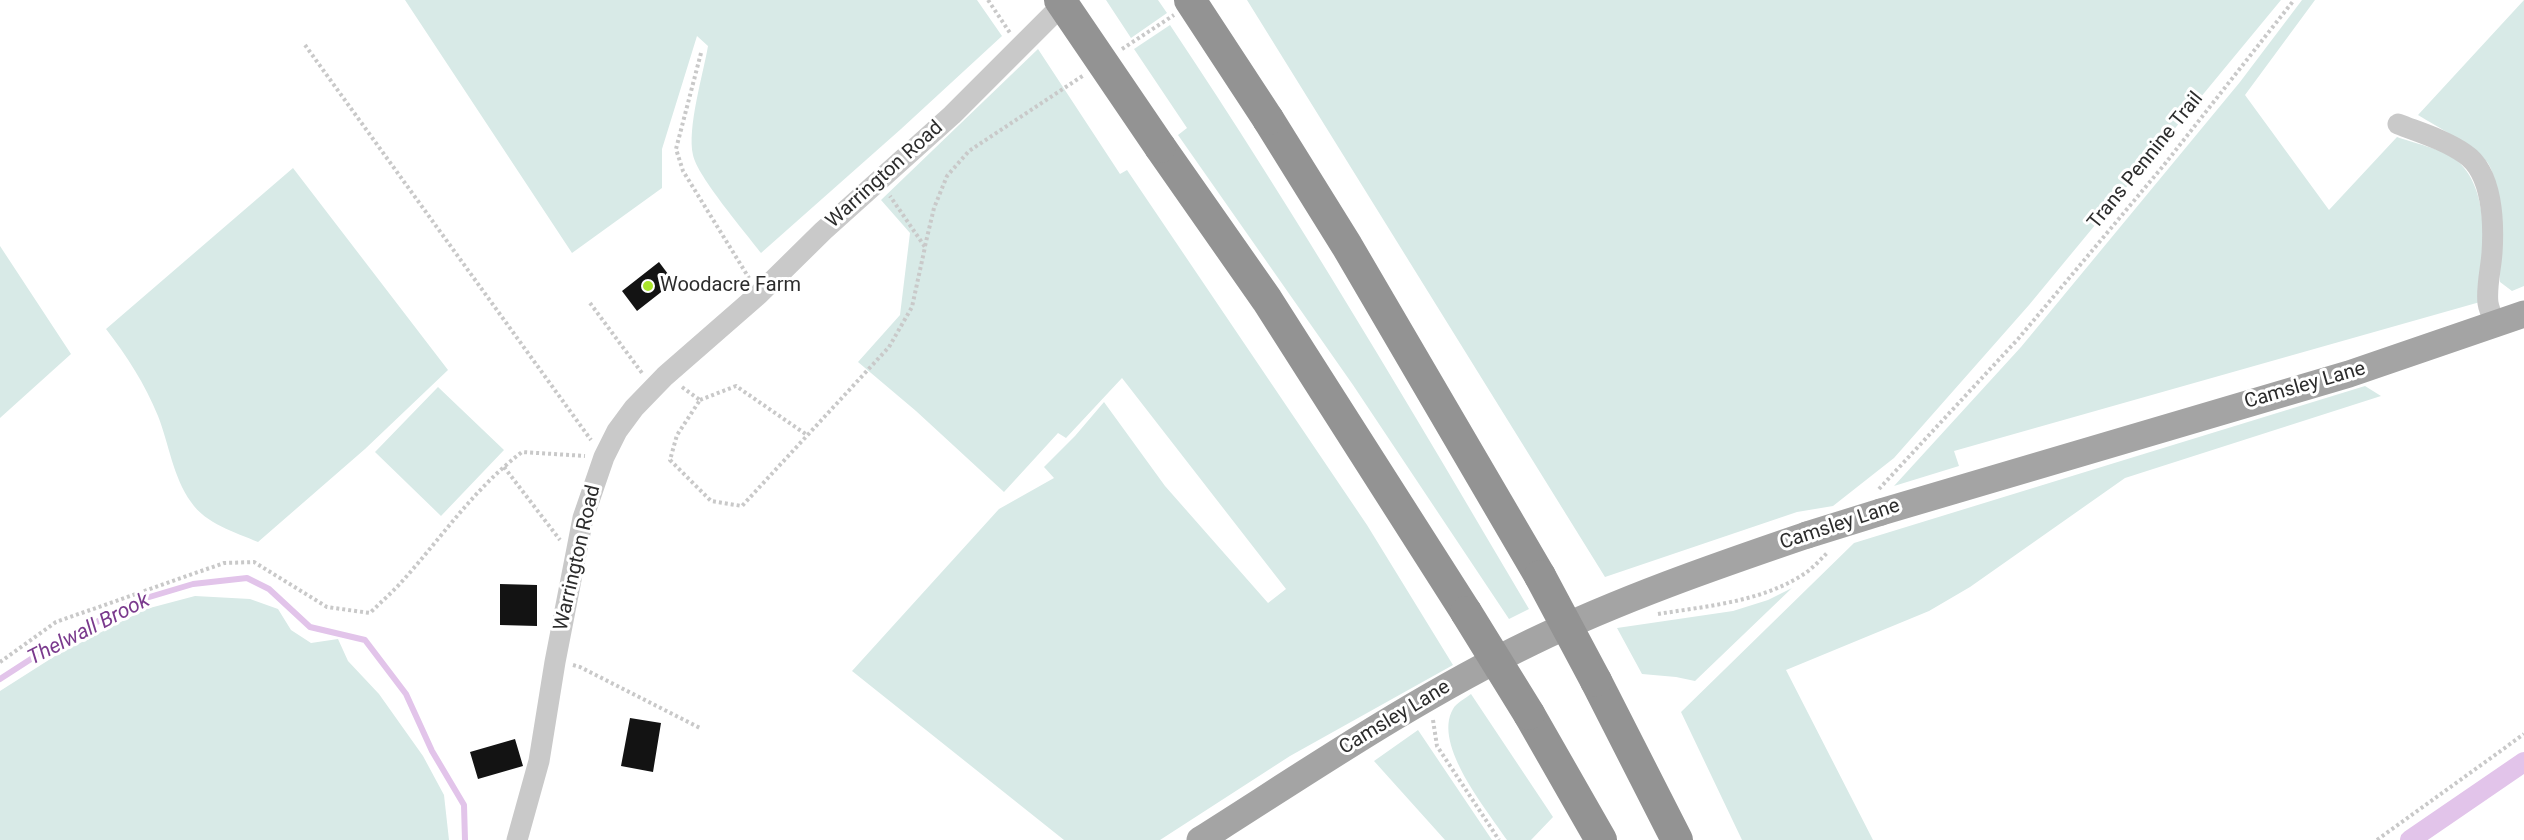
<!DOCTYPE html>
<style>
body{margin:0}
canvas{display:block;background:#fff}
</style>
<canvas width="2524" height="840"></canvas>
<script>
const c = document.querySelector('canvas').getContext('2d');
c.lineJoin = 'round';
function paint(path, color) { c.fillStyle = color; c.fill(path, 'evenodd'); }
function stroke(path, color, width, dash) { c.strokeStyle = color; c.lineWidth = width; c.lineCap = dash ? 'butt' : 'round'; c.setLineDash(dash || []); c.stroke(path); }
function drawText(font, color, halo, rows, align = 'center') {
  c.font = font + ' Roboto,sans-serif'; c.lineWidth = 6; c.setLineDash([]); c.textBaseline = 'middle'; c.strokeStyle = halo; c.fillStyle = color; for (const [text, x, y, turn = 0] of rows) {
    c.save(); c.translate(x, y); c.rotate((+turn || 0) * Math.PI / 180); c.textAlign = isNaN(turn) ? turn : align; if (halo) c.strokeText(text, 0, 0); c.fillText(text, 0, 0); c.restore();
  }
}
paint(new Path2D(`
 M405,0H977L1002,36L901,129L761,253C746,233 697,176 693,155C687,128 703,75 708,46L697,36L662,149V188L572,253Z
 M1106,0H1158L1167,13L1131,38Z
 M1247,0H2281L2029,305L1894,458L1833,506L1797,512L1605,577Z
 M2302,0H2315L2245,95L2329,210L2397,137C2410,142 2445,150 2454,158C2494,189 2482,258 2480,302L1954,451L1959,466L1894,486L2021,347L2240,82Z
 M2524,0V286L2512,291L2500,282C2500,257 2502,180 2487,162C2473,145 2437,127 2418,115Z
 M1170,25C1297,215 1413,412 1529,609L1509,619L1353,385L1178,135L1187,128L1134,49Z
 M1038,49L1120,174L1127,170L1367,525L1453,665L1290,756L1160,840H1064L852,671L999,509L1054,478L1044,467L1075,436L1104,402L1165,486L1268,603L1286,589L1122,378L1066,438L1058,433L1004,492L916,411L858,362L900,315L910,233L881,200Z
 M293,168L448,370L365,449L258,542C235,532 206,524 191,502C173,477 169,444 158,416C145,384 127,356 106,329Z
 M0,246L71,354L0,418Z
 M2365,386L2381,396L2125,478L1970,587L1929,611L1786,670L1873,840H1742L1681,712L1854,543Z
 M438,387L504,450L441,516L375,452Z
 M1792,588L1695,681L1676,677L1642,674L1617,628L1733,611L1768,600Z
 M195,596L250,599L278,609L291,630L311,643L338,639L348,661L379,694L423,756L444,795L449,840H0V691L55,656L146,609Z
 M1471,694L1553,817L1531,840H1507C1488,811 1432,745 1453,709C1456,703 1466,698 1471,694Z
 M1418,730L1492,840H1445L1374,761Z`), '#d8eae7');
stroke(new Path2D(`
 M0,679L48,648L136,601L193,584L247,578L269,589L310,627L365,640L406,694L432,751L464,805L465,840`), '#e2c4ea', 6);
stroke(new Path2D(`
 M2410,840L2524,762`), '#e2c4ea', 20);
paint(new Path2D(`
 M659,262L674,282L637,311L622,291Z
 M500,584L537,585V626L500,625Z
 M630,718L661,723L653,772L621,766Z
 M515,739L523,766L478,779L470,752Z`), '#131313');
stroke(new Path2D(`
 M988,0L1010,33
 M305,45L591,440
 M1122,49L1174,15
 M701,53L676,149L683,171L749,278
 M925,246L934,208L947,176L969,151L1084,75
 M590,303L642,373
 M682,387L700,400L677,435L670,460L711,501L742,506L889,347L912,307L925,247L890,196
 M700,400L736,386L807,435
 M504,467L560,540
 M1879,489L2018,339L2164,165L2294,0
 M1658,614C1707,606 1761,602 1804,574C1812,569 1820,560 1827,553
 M0,662L56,622L224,563L254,562L327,607L370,613C382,601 395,590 406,577C444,534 476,487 522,452L585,456
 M573,665L580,667L700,728
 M1433,720L1437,746L1499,840
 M2377,840L2524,734`), '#c9c9c9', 4, [3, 3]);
stroke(new Path2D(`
 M2398,124C2421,133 2445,140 2465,154C2493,173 2494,223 2492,253C2491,268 2486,288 2488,303C2489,310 2493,318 2496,325
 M517,840L539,761L555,662L583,518L604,457L617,431L634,408L665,376L759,294L823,231L952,115L1067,0`), '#c9c9c9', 21);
stroke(new Path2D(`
 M1881,512L2349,374L2524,314
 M1200,840C1309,771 1416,698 1532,642C1621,599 1713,567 1807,535`), '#a4a4a4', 27);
stroke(new Path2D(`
 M1268,119L1347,246L1540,576
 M1160,147L1267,300L1466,612
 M1596,681L1677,840
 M1529,714L1601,840`), '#939393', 32);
stroke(new Path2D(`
 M1807,535L1881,512`), '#a4a4a4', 27);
stroke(new Path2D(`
 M1060,0L1160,147
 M1190,0L1268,119
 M1540,576L1596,681
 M1466,612L1529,714`), '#939393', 32);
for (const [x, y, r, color] of [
 [648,286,6,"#abe52b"]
]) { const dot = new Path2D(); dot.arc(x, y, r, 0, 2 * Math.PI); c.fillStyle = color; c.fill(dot); stroke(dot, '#fff', 2); }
drawText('20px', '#2c2c2c', '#fff', [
 ["Trans Pennine Trail",2146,161,-51],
 ["Warrington Road",885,175,-42],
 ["Camsley Lane",2305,386,-16],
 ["Camsley Lane",1840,525,-18],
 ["Warrington Road",578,558,-77],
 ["Camsley Lane",1395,718,-31]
]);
drawText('20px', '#2c2c2c', '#fff', [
 ["Woodacre Farm",660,286]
], 'left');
drawText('italic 21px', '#7a3a8d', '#fff', [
 ["Thelwall Brook",89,630,-27]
]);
</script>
